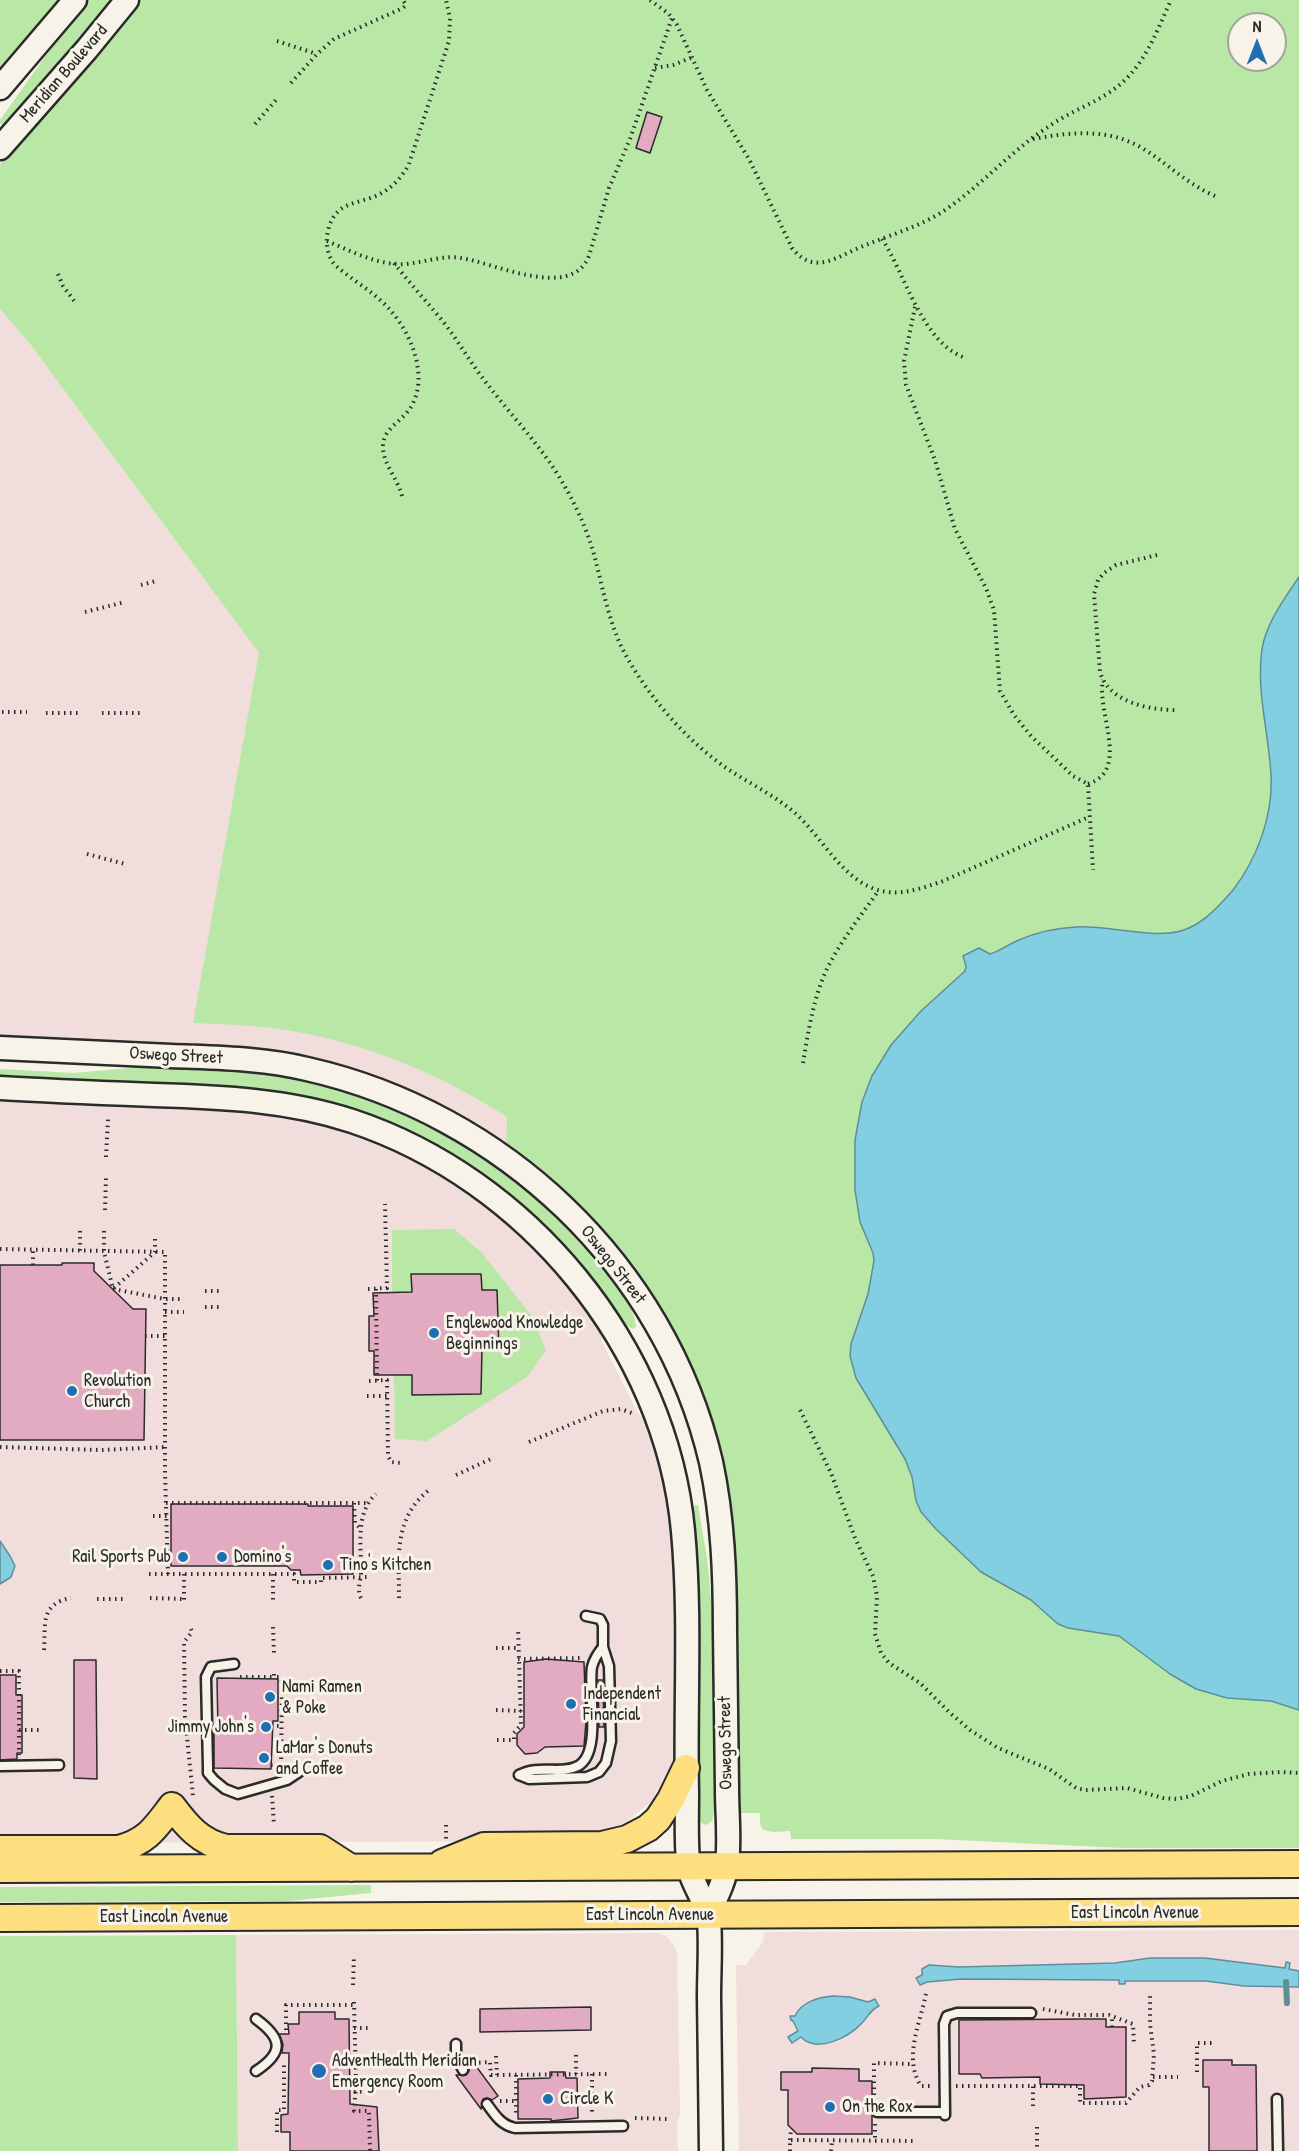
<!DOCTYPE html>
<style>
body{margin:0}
#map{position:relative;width:1299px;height:2151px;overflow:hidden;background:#f7f3e8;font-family:"Patrick Hand",sans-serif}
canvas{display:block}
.north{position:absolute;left:1227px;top:12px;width:60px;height:60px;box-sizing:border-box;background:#f7f3e8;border:2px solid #a5a39c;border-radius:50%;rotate:0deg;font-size:16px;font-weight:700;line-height:24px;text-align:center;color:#2b2b2b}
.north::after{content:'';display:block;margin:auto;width:21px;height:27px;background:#1f6fb2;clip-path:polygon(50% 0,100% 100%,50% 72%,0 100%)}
</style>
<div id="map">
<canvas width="1299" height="2151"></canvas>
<div class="north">N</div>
</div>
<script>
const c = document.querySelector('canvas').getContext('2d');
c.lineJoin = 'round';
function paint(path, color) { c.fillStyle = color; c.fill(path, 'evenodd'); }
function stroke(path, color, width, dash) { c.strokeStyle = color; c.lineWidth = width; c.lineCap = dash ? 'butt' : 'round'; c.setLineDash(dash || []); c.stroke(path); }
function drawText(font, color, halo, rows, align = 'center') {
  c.font = font + ' "Patrick Hand",sans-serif'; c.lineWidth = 6; c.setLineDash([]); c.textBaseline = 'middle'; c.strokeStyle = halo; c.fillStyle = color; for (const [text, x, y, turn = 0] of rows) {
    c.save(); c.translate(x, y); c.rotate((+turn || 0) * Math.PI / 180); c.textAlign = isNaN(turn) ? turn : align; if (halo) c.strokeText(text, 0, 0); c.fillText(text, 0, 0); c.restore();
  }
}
paint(new Path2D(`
 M0,309L30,344L259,653L507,1117L506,1144L461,1116L418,1095L365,1073L321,1061L249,1048L12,1038L0,1034Z
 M0,1098L211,1108L273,1114L341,1129L404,1154L449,1179L478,1200L517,1231L537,1251L575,1294L600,1332L602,1342L637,1412L645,1420L660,1467L671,1532L674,1585L675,1754L671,1778L665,1791L657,1790L651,1802L626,1822L609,1830L596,1831L595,1841L0,1843Z
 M1299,1930V2151H739L736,1965H746L763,1942L764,1932Z
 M657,1933L666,1936L670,1940L675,1948L677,1954L680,2113L677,2124L678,2151H238L236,1935Z`), '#f1dddc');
paint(new Path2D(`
 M0,0H61L0,71Z
 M89,0H112L4,127L0,123V120L59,37Z
 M141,0H1299V1848H1122L936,1839H791L790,1831L774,1832L763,1830L760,1824V1813H738C737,1757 736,1701 736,1645C736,1602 737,1557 731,1514C710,1363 630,1232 506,1144L507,1117C436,1071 356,1039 272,1028C246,1025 219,1024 193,1023L259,653L30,344L0,309V164ZM1239,24H1275V60H1239Z
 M140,1067C182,1068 225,1068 267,1074C388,1091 501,1153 583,1244C601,1264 634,1298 636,1327L633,1329C610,1317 596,1282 579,1262C551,1229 518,1199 482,1173C386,1103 266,1084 150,1082C100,1082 49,1083 0,1076V1069L74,1073Z
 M454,1229L482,1253L531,1315L546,1350L527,1377L427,1441L395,1439L394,1375H412V1395L481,1394L482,1349H499L498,1307L482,1306L481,1274H411L412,1292L392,1293V1230Z
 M698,1505L707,1558L713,1619L714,1813L712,1821L706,1825L699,1822L697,1818L690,1506Z
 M371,1885V1893L288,1901L0,1902V1887Z
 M236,1935L238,2151H0V1936Z`), '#b9e7a6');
const water = new Path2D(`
 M1299,577V1710L1271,1701L1227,1698L1196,1689L1170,1674L1119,1636L1068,1628L1058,1624L1031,1600L981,1572L936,1529L921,1512L916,1501L912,1477L905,1459L856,1378L850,1356L851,1344L868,1294L874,1261L873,1253L860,1222L855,1190V1140L862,1102L872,1076L891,1045L921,1011L965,971L966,966L963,956L979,948L990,954C1000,951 1009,944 1019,940C1037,932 1056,928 1076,927C1108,925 1155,940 1184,930C1204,923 1219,906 1233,890C1257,859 1273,816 1271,776C1269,733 1256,692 1262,649C1266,623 1285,598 1299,577Z
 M0,1541L10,1556L15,1566L11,1577L0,1584Z
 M1150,1958H1205L1285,1968L1286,1962L1290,1963L1289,1969L1299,1971V1987L1244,1986L1206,1981H1125V1984H1119V1980L961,1979L927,1982L920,1985L916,1978L922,1975V1969L929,1965L959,1967L1115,1963Z
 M833,1996L850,1997L868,2002L875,1999L879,2006C870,2010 869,2016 862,2023C849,2037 817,2054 801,2037L792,2043L788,2037L798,2031L793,2021L791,2020L790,2016H795C801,2002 819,1997 833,1996Z`);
paint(water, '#83cfe2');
stroke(water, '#608d99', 1.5);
stroke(new Path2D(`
 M1286,1982L1287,2003`), '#608d99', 6);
const building = new Path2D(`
 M647,112L662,117L650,153L636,148Z
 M62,1263H94V1271L133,1309H146L144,1440H0V1265H62Z
 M411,1274H481L482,1290H497L499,1349H482L481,1394L412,1395V1375H374V1351H369V1316H374L373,1293L412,1292Z
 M171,1504H308V1506H353V1574L301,1575L300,1570H291L287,1566H171Z
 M546,1659L584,1662L586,1721L584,1746L545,1747L537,1753L525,1754L517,1745V1734L524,1727V1662Z
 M74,1660H96L97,1779L74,1778Z
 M0,1675H16V1695H22V1753H17V1759L0,1760Z
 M217,1678L278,1679V1721H273L271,1769L214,1768V1731H218Z
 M598,1680H603L604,1727H599Z
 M591,2007V2030L480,2032V2009Z
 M299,2012H335V2019H349L350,2104L377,2107L379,2151H290V2132H281V2115L288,2114L289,2053H282L283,2044L279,2034H289L288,2024H299Z
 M1085,2019H1106V2027H1126V2097L1084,2099V2085L1040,2084V2077L982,2078L980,2074H959V2020Z
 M1203,2060H1232V2065H1256L1257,2151H1209V2087H1203Z
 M473,2062L498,2096L492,2100L487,2098L483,2099L481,2109L456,2075H466L469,2071L468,2066Z
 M812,2068L859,2069V2081H872V2134H797L788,2125V2090H781V2072H812Z
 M550,2072H565L566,2078H577L578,2118L551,2121V2119H518V2079L550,2078Z`);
paint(building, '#e2abc1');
stroke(building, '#2b2b2b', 1.5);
const lane = new Path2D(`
 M234,1664L211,1667L206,1677L208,1767V1773L214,1780L225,1789L238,1794L287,1780L299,1772
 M0,1766L59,1765
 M519,1775L529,1779L587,1777L599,1772L606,1763L611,1741L609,1666L603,1647V1625L600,1619L586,1616
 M519,1775C538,1764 561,1775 578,1766C602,1753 588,1691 592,1667C594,1659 598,1653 603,1647
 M256,2019C282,2038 285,2052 256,2071
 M456,2044V2057L463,2070
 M1277,2099L1278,2151
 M487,2104C495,2115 501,2125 515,2128L623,2126
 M877,2112H945
 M945,2115L944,2024L947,2016L957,2013H1031`);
const secondary = new Path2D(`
 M0,88L75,0
 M0,148L87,49L127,0
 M0,1048C57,1051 114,1053 171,1056C216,1058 262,1058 307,1069C502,1113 665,1265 711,1462C723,1518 725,1575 725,1632C726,1684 726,1737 727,1789C727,1814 730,1840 727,1864C725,1881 715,1900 708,1915
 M0,1088C51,1091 103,1093 154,1095C221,1097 288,1100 352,1121C527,1179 666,1346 683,1531C691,1617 685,1706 687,1793C687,1816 686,1839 688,1862C690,1882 706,1900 709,1920C711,1945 709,1971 709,1997C710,2048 710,2100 711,2151`);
const primary = new Path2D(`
 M0,1849H119C148,1841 155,1828 172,1806C187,1826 200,1842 226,1848H320L351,1868
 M442,1863L484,1846L602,1845L627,1839L648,1828L658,1819L671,1799L686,1768
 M0,1869L1299,1864
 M0,1918L1299,1912`);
stroke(lane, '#2b2b2b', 13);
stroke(secondary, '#2b2b2b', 27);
stroke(primary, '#2b2b2b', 30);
stroke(new Path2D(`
 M650,0L669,14L677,25L707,90L749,159L792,248C814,276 836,257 861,247C889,235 920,227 945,210C982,185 1011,151 1048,127C1073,109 1104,101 1126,79C1148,57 1158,28 1171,0
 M277,41L317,54
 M655,68L673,65L693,57
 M291,83L317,54L334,39L403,8L406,5L403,0
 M255,124L276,100
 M1033,139C1070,132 1108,128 1142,148C1167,163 1187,184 1215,196
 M882,239C905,273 922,344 966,358
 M327,241C351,251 379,266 406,264C426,262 442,255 461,258C495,263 571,301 589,256L609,188L630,139L672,18
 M394,263C409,282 425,300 441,319C458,340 471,364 488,385C511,415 538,443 558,475C574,501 587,528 595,558C604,593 610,629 629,661C652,700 686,739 722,765C746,782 773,794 795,813C821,836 839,874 872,888C896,898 920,889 943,881L1089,817
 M58,274L63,286L75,302
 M915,307L904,361L906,385L935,460L955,529L986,588L994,610L1000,691L1014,715L1031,736L1073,776L1088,784L1093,870
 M402,496C398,479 382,463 383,445C384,427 405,420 412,405C428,376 412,335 391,311C376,293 353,281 335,265C322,250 325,221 341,209C348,204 358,202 367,199C386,194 400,181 409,164L449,41L450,18L446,0
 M1157,555L1116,565L1104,573L1098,580L1094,594L1100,672C1109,703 1150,710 1177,710
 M141,585L156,581
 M85,612L125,602
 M2,712H27
 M46,713H81
 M102,713H143
 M1088,784C1131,770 1096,712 1103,680
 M87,854L125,864
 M803,1063C808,1033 813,1001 825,973C839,943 860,917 879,890
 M106,1157L108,1119
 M105,1210L106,1177
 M80,1231V1251
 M104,1231V1252L113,1289
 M0,1249L165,1252V1472L168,1574
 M33,1265V1250
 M114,1288L155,1252V1238
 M113,1289L165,1299H184
 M368,1289L387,1288L385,1204
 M376,1289L377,1381
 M205,1291H221
 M205,1307H221
 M165,1312H184
 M145,1336H165
 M369,1381L387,1380L388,1456L391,1462L401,1463V1466
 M367,1396H387
 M800,1410L831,1473L855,1538L873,1576L877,1596L875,1634L881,1653L889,1663L920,1683L949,1712L970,1730L998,1748L1049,1769L1076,1788L1085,1790L1127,1788L1163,1798L1177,1799L1191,1796L1222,1781L1249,1774L1281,1772L1299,1773
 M529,1442L603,1411L621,1409L632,1413
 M0,1447L101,1450L165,1447
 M456,1475L493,1458
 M166,1503H368
 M354,1503L355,1523L361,1529
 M153,1516H167
 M149,1574H294V1582H321V1578L369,1577
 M184,1574V1602
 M273,1574V1602
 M150,1598L184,1599
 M361,1598C357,1590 360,1583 361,1575C362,1548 354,1514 376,1494
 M399,1598C399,1557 393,1519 429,1490
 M97,1599H126
 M273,1627L274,1654
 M191,1629L192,1632L184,1642L185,1717L193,1796
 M496,1648H518
 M44,1650C46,1626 39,1604 71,1598
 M518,1659L583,1658
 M0,1671H19V1755
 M274,1674V1677H280L282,1681L281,1770
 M240,1677H274
 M496,1710L521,1711
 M271,1726H282
 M19,1730H39
 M497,1740H514V1733L521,1725L518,1628
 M271,1765H282
 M272,1796L274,1825
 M446,1825V1839
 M353,1985L354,1956
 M926,1994C920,2024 903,2058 921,2086H933
 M354,2002L356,2083L354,2111H369L370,2151
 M1043,2009L1075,2015H1109L1133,2024L1134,2045
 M1112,2027V2016
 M354,2028H372
 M286,2030V2005H354
 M576,2055V2074
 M496,2056L497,2075
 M473,2063L490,2062L491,2075L610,2074
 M1197,2072V2043H1216
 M592,2074V2115
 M516,2075V2116
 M1153,2077H1178
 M956,2086H1080V2103H1126L1140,2087L1149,2085L1152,2081L1154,2054L1150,2024V1993
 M354,2092L374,2091
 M500,2101H516
 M874,2101V2063L912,2064
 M1033,2106V2086
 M635,2118L669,2119
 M875,2124V2141
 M1037,2127V2151
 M277,2132V2110H284V2064
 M790,2140L791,2129
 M790,2151V2140L917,2141
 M831,2151L832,2141`), '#2b2b2b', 4, [1.5, 4.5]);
stroke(lane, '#f7f3e8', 8);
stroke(secondary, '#f7f3e8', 22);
stroke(primary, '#fddf80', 26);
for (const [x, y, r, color] of [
 [434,1333,6,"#1f6fb2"],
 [72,1391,6,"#1f6fb2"],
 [183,1557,6,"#1f6fb2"],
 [222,1557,6,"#1f6fb2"],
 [328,1565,6,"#1f6fb2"],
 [270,1697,6,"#1f6fb2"],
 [571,1704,6,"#1f6fb2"],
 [266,1727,6,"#1f6fb2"],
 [264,1758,6,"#1f6fb2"],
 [319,2071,8,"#1f6fb2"],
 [548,2099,6,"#1f6fb2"],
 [830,2107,6,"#1f6fb2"]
]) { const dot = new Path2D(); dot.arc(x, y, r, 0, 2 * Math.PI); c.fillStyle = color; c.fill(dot); stroke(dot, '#f7f3e8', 2); }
drawText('18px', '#2b2b2b', '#f7f3e8', [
 ["Meridian Boulevard",64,74,-49],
 ["Oswego Street",176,1056,3],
 ["Oswego Street",613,1265,52],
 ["Oswego Street",726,1743,-91],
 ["East Lincoln Avenue",1135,1913],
 ["East Lincoln Avenue",650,1915],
 ["East Lincoln Avenue",164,1917]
]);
drawText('18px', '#2b2b2b', '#f7f3e8', [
 ["Englewood Knowledge",446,1323],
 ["Beginnings",446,1344],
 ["Revolution",84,1381],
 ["Church",84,1402],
 ["Rail Sports Pub",171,1557,"right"],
 ["Domino's",234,1557],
 ["Tino's Kitchen",340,1565],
 ["Nami Ramen",282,1687],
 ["& Poke",282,1708],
 ["Independent",583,1694],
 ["Financial",583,1715],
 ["Jimmy John's",254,1727,"right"],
 ["LaMar's Donuts",276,1748],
 ["and Coffee",276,1769],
 ["AdventHealth Meridian",332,2061],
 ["Emergency Room",332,2082],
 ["Circle K",560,2099],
 ["On the Rox",842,2107]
], 'left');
</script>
